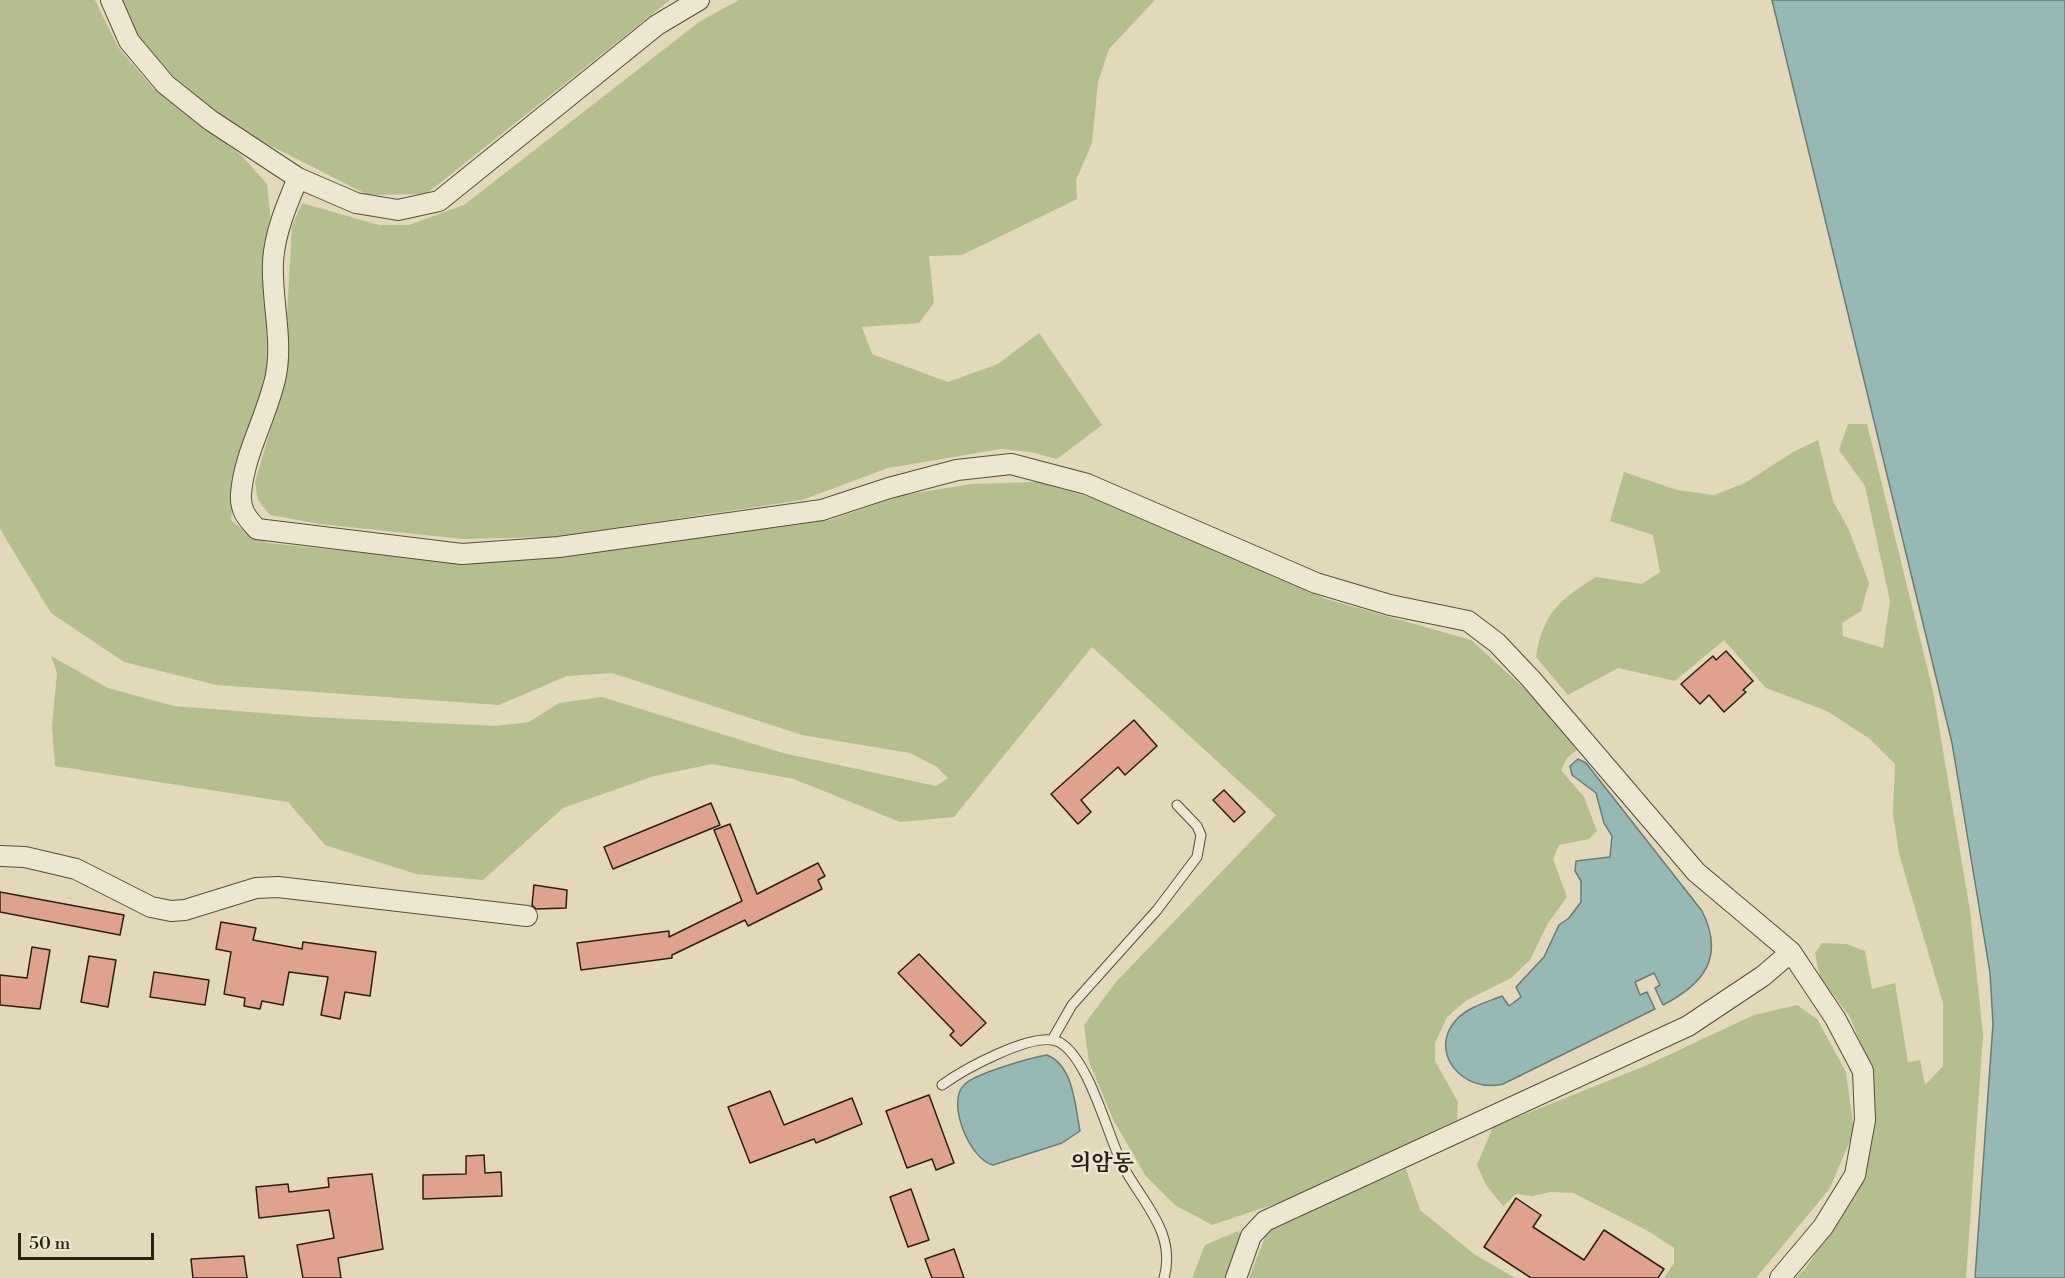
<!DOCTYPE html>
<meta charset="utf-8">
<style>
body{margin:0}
#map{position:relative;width:2065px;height:1278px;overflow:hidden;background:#e3d8ba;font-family:"Libre Bodoni",serif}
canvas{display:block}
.scale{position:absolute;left:18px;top:1233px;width:136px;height:27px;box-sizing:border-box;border:3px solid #2a2015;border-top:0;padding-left:8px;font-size:18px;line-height:21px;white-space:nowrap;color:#2a2015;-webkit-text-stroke:4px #ede6d2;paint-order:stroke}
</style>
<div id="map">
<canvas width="2065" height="1278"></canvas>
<div class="scale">50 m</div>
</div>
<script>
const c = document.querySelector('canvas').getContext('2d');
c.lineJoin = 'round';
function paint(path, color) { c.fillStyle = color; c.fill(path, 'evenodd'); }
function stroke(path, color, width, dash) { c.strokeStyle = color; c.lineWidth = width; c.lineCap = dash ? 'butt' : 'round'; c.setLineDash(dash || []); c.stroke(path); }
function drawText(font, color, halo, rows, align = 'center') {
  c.font = font + ' "Libre Bodoni","Noto Serif KR",serif'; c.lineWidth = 5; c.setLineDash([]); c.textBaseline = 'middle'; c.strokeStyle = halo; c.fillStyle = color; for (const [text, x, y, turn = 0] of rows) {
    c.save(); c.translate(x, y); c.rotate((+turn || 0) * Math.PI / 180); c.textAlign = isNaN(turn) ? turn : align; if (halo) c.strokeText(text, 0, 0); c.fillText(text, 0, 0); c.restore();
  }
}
paint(new Path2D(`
 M0,0H95L118,47L153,88L241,155L267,184L272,230L266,258L267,373L259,413L234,488L231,520L250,535L268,543L464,563L562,556L830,520L903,495L972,484L1037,482L1104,501L1326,599L1471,640L1527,691L1578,749L1567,758L1561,770L1584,797L1597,831L1589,839L1559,845L1553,859L1567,897L1548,923L1530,960L1511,978L1467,1000L1447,1017L1435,1043V1061L1458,1102L1457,1120L1293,1198L1212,1225L1175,1205L1145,1175L1113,1119L1089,1062L1084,1025L1116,982L1276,815L1092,647L954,817L900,822L794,779L712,764L654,776L563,808L483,880L416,874L325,845L288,802L55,766L52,727L57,673L51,656L108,688L174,706L312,717L496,726L529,722L559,703L602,697L783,753L936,786L948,778L937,767L910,753L802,735L612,673L567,676L499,705L217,685L124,662L51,613L0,529Z
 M122,0H670L426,194L368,195L251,136L218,115L173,76L138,37Z
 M739,0H1155L1109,49L1098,82L1092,143L1076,180L1077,199L962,255L929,256L934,303L919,323L862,327L872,354L948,382L998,364L1039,333L1102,425L1057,459L1031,452L1001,449L888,468L802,500L555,537L463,539L320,524L270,515L258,500L255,482L283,387L292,226L302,203L379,225H409L464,205L699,22Z
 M1848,424H1867L1933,691L1970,911L1983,1035L1966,1278H1795L1805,1269L1849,1205L1864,1173L1875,1123L1872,1072L1850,1017L1820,977L1815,953L1822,943L1846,944L1865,951L1872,989L1895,983L1908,1062L1920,1060L1925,1085L1943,1066V1003L1899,854L1893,813L1895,764L1870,739L1827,711L1766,688L1724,640L1675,681L1618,668L1568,695L1536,657C1543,613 1559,600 1596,577L1642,584L1660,572L1653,535L1610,521L1624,472L1677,490L1714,495L1745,483L1793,452L1818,440L1833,501L1849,530L1869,583L1861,611L1842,623L1843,636L1883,648L1890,601L1865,486L1839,450Z
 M1797,1005L1817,1019L1846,1072L1854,1131L1830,1188L1756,1278H1664L1674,1263V1248L1648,1231L1573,1193L1550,1192L1532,1196L1516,1194L1503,1206L1486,1185L1477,1165L1493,1127L1645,1066L1754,1015Z
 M1406,1169L1420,1210L1474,1254L1515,1278H1249L1269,1227Z
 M1238,1231L1243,1238L1229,1278H1192L1205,1245Z`), '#b4be8f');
const water = new Path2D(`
 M1772,0H2065V1278H1975L1993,1024L1990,973L1952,743Z
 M1578,759L1586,763L1702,911C1725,957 1704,984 1663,1005L1655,988L1660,985L1654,973L1635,982L1640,995L1647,992L1655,1009L1503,1084C1464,1094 1427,1053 1456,1020C1468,1007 1487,1002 1502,996L1509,1006L1521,997L1516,987L1544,957L1559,925L1569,918L1581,902V881L1575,871L1576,861L1610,857L1612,836L1604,823L1596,793L1572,775L1570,766Z
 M1047,1055C1074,1066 1075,1106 1080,1131L1062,1143L993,1165C970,1160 945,1101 965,1084C977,1073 1030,1058 1047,1055Z`);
paint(water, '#96b9b5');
stroke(water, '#6b7c75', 1.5);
const building = new Path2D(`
 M1726,651L1753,681L1743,690L1746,692L1724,712L1709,695L1700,704L1681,684L1713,656L1716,660Z
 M1134,720L1157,746L1125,775L1118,767L1081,800L1091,812L1078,824L1051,794Z
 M1224,790L1245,812L1234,822L1213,800Z
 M711,803L720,825L613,869L604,847Z
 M730,824L757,894L818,863L825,876L818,880L822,889L748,926L745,920L672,955V958L581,970L577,943L669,931V937L742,901L714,830Z
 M534,885L567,890L566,908L536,909L532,905Z
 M0,892L124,915L120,935L0,912Z
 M221,922L256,928L253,940L302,949L303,942L376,952L370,996L345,992L340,1019L321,1015L328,977L289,972L283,1005L262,1001L260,1009L244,1006L245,998L224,994L231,952L216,949Z
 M32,947L50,950L40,1009L0,1005V975L27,978Z
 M919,954L986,1023L961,1046L950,1035L954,1031L898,973Z
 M89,956L116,960L108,1007L81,1002Z
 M154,972L209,980L205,1005L150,997Z
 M770,1091L784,1125L852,1098L862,1124L816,1143L814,1139L750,1163L728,1107Z
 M929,1095L954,1163L936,1170L932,1159L907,1168L886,1111Z
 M484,1155L485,1173L501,1172L502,1196L423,1199V1175L466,1174V1156Z
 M372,1174L383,1249L338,1258L341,1278H303L297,1245L334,1238L329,1210L259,1218L256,1187L288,1184L289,1192L329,1187L328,1178Z
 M911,1189L929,1240L908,1247L890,1197Z
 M1516,1198L1541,1215L1533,1227L1584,1260L1604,1230L1664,1269L1658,1278H1531L1484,1247Z
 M954,1249L964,1278H932L925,1259Z
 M244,1256L247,1278H193L191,1259Z`);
paint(building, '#e0a18e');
stroke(building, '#2a2015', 1.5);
const service = new Path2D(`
 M1052,1040L1072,1005L1157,910L1197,857L1201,835L1197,826L1177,805
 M942,1085C963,1070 1034,1030 1059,1042C1089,1058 1108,1137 1123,1166C1135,1189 1153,1209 1162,1233C1167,1247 1168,1264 1164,1278`);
const minor = new Path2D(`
 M111,0L129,41L165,84L210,120L298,178C287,204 275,232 273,261C271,298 283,338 276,375C268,415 244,453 241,494C240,510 246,517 257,529L462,554L559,547L822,510L889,488L957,470L1011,464L1087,484L1316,583L1390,605L1468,621L1497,643L1531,679L1696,872L1791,952L1835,1018L1863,1071L1865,1120L1855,1175L1823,1227L1780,1278
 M298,178L356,203L398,210L439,201L657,25L699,0
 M0,856L25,857L76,869L151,907L171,911L185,910L256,888L278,887L527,916
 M1236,1278L1251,1236L1265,1221L1688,1026L1763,976L1791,952`);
stroke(service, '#584e3e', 11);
stroke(minor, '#584e3e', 22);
stroke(service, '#ede6d2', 9);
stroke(minor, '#ede6d2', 20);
drawText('bold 22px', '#2a2015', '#ede6d2', [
 ["의암동",1102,1165]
]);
</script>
